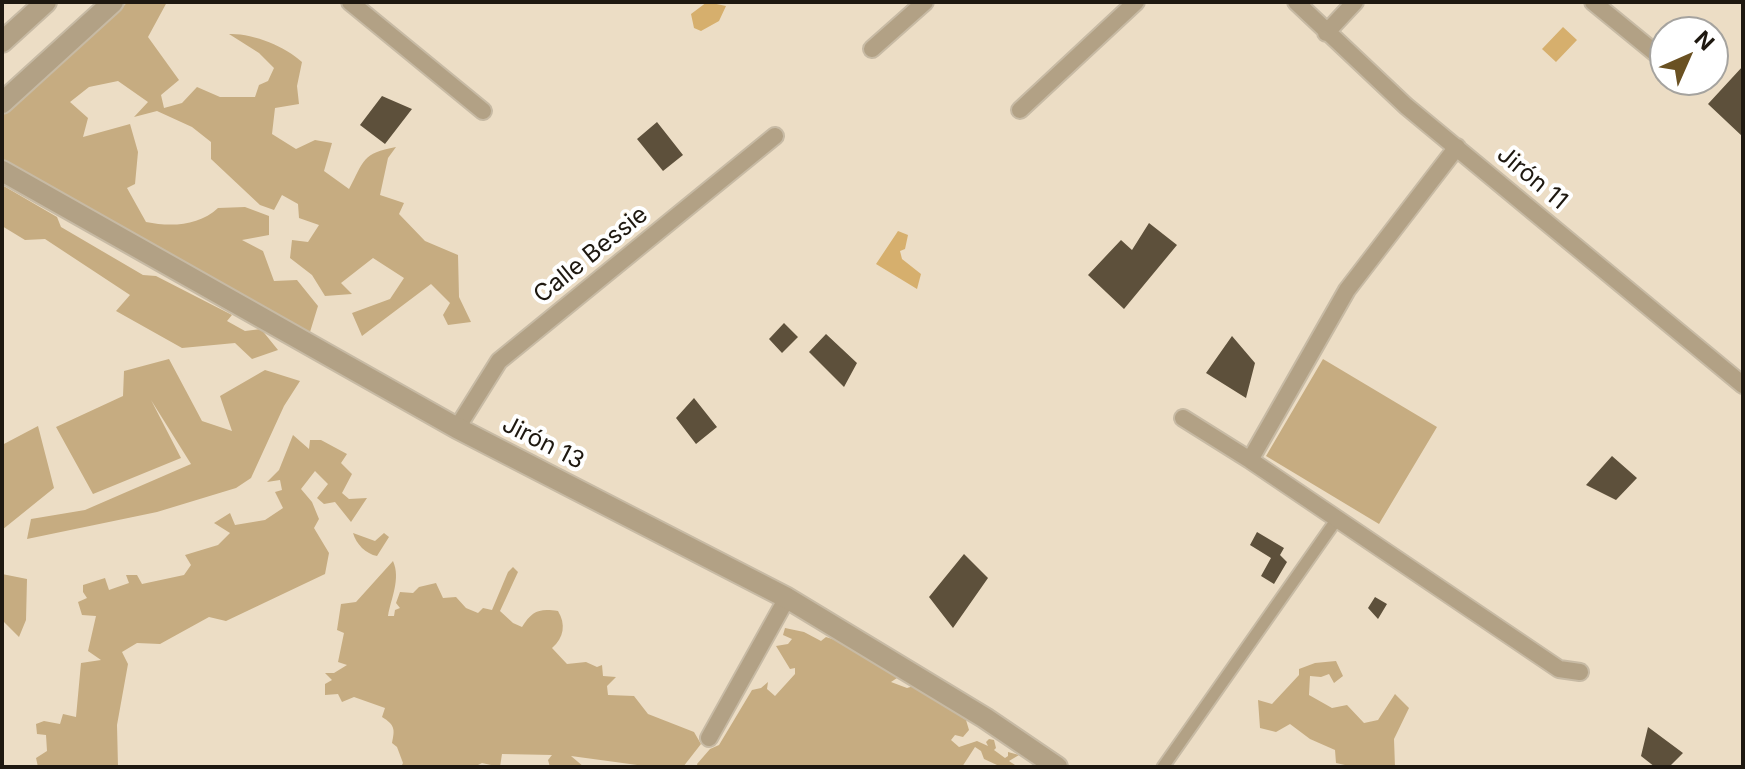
<!DOCTYPE html>
<meta charset="utf-8">
<style>
body{margin:0}
#map{position:relative;width:1745px;height:769px;overflow:hidden;background:#ecddc5;font-family:Inter,sans-serif}
canvas{display:block}
.frame{position:absolute;inset:0;border:4px solid #1e1810;pointer-events:none}
.north{position:absolute;left:1649px;top:16px;width:80px;height:80px;box-sizing:border-box;background:#fff;border:2px solid #a5a39f;border-radius:50%;rotate:45deg;font-size:22px;font-weight:700;line-height:32px;text-align:center;color:#1e1810}
.north::after{content:'';display:block;margin:auto;width:28px;height:36px;background:#6a5122;clip-path:polygon(50% 0,100% 100%,50% 72%,0 100%)}
</style>
<div id="map">
<canvas width="1745" height="769"></canvas>
<div class="frame"></div>
<div class="north">N</div>
</div>
<script>
const c = document.querySelector('canvas').getContext('2d');
c.lineJoin = 'round';
function paint(path, color) { c.fillStyle = color; c.fill(path, 'evenodd'); }
function stroke(path, color, width, dash) { c.strokeStyle = color; c.lineWidth = width; c.lineCap = dash ? 'butt' : 'round'; c.setLineDash(dash || []); c.stroke(path); }
function drawText(font, color, halo, rows, align = 'center') {
  c.font = font + ' Inter,sans-serif'; c.lineWidth = 8; c.setLineDash([]); c.textBaseline = 'middle'; c.strokeStyle = halo; c.fillStyle = color; for (const [text, x, y, turn = 0] of rows) {
    c.save(); c.translate(x, y); c.rotate((+turn || 0) * Math.PI / 180); c.textAlign = isNaN(turn) ? turn : align; if (halo) c.strokeText(text, 0, 0); c.fillText(text, 0, 0); c.restore();
  }
}
paint(new Path2D(`
 M128,2H167L148,37L179,80L161,95L164,108L182,103L197,87L220,97H255L259,85L268,81L274,68L259,53L229,34C252,33 285,46 302,62L297,86L299,104L275,108L272,134L296,149L315,140L332,143L324,171L349,189C364,161 362,153 396,147L388,158L380,195L404,203L399,214L425,241L458,255L459,297L471,322L448,325L443,315L450,303L431,284L362,336L352,313L390,299L404,278L373,258L341,283L352,294L325,296L312,275L290,258L292,240L308,242L319,225L299,218L298,204L282,195L274,210L260,205L211,159V142L192,127L157,111L134,117L148,102L118,81L89,87L70,102L88,118L83,137L130,124L138,152L135,184L127,188L146,222C171,227 199,226 218,208L245,207L269,216V235L242,240L263,251L274,281L297,280L318,306L310,332L91,214L2,161V111Z
 M2,185L57,217L61,227L143,275L156,276L232,315L227,321L245,331L261,329L278,350L252,359L235,343L182,348L116,311L130,295L45,239L25,240L2,226Z
 M169,359L202,421L232,431L220,396L265,370L300,381L284,406L251,478L236,488L157,512L27,539L31,519L85,510L191,464L151,400L181,458L93,494L56,427L123,396L124,371Z
 M1323,359L1437,427L1379,524L1266,456Z
 M38,426L54,488L2,530V445Z
 M293,435L309,449L310,440H321L347,454L341,463L352,474L342,493L349,499L367,498L351,522L335,502L324,504L317,498L328,484L315,471L301,489L312,502L319,519L314,528L329,553L325,574L226,621L209,617L160,644L137,643L122,652L128,664L117,725L118,767H38L36,758L47,751L46,735L37,734L36,724L44,721L60,724L63,714L76,717L81,663L101,660L88,651L96,616L82,615L78,602L87,598L83,592V585L105,578L109,590L129,583L126,575H137L142,584L184,575L191,565L185,555L218,545L230,533L214,523L230,513L235,525L265,520L283,508L275,492L282,490L280,480L267,482L279,470Z
 M353,533L375,541L384,533L389,537L377,556C366,554 356,544 353,533Z
 M393,561C401,579 391,598 388,616H394L395,610L400,608L396,603L400,592L413,593L419,587L436,583L443,598L456,597L466,608L478,613L483,608L492,610L508,572L513,567L518,572L500,611L513,623L522,627C532,611 539,608 558,611C566,624 564,638 552,648L567,664L586,662L597,667L602,665L603,676L616,677L607,686L608,695L634,696L648,714L694,732L701,744L683,767H652L571,756L584,767H550L548,760L552,755L502,754L500,767L482,763L474,767H401L403,763L397,747L392,743C395,729 395,725 382,717L385,708L354,697L342,702L338,694L325,695V684L332,680L325,673H334L347,665L338,662L344,633L337,630L341,604L356,602Z
 M2,574L27,579L26,620L19,637L4,622Z
 M785,628L804,632L821,641L826,637L854,646L896,669L897,678L891,682L907,688L917,685L947,700L948,708L966,720L969,730L963,737L955,735L951,740L959,747L977,741L988,746L986,742L989,739L994,740L996,748L994,750L1005,758L1008,756V752L1019,755L1009,761L1018,767H996L997,765L984,759L981,751L975,747L962,767H698L697,764L710,749L719,745L752,690L761,688L768,682L767,689L775,696L795,674V668L790,669L776,646L788,644L792,639L783,635Z
 M1336,661L1343,676L1334,683L1329,674L1321,677L1310,676L1309,695L1332,708L1347,705L1364,723L1378,720L1395,694L1409,708L1394,739L1395,767H1354L1336,763L1335,750L1310,739L1290,724L1276,732L1260,728L1258,700L1272,704L1299,675V669L1315,663Z`), '#c6ac81');
paint(new Path2D(`
 M707,2L726,6L719,21L701,31L694,28L691,14Z
 M1563,27L1577,40L1556,62L1542,49Z
 M898,231L908,235L905,249L900,251L902,259L921,274L917,289L876,264Z`), '#d6af6d');
paint(new Path2D(`
 M1743,66V137L1708,104Z
 M382,96L412,109L385,144L360,125Z
 M657,122L683,155L663,171L637,139Z
 M1149,223L1177,245L1124,309L1088,275L1121,240L1132,250Z
 M784,323L798,337L782,353L769,339Z
 M826,334L857,363L844,387L809,352Z
 M1232,336L1255,363L1246,398L1206,373Z
 M694,398L717,427L696,444L676,418Z
 M1612,456L1637,478L1616,500L1586,485Z
 M1257,532L1284,548L1280,555L1287,562L1274,584L1261,576L1271,558L1250,545Z
 M964,554L988,578L953,628L929,597Z
 M1375,597L1387,604L1378,619L1368,608Z
 M1648,727L1683,753L1669,767H1655L1641,756Z`), '#5d503b');
const pedestrian = new Path2D(`
 M1163,767L1337,519`);
const minor = new Path2D(`
 M350,2L483,111
 M1296,2L1406,106L1743,385
 M1593,2L1659,56L1665,74
 M1326,33L1355,2
 M872,49L925,2
 M1020,110L1136,2
 M1183,418L1250,460L1559,669L1580,672
 M457,428L499,361L775,136
 M1250,460L1347,290L1457,147
 M709,738L787,598`);
const tertiary = new Path2D(`
 M2,42L46,2
 M2,103L113,2
 M2,171L457,428L787,598L985,718L1057,767`);
stroke(pedestrian, '#c7baa4', 15);
stroke(minor, '#c7baa4', 20);
stroke(tertiary, '#c7baa4', 24);
stroke(pedestrian, '#b2a185', 11);
stroke(minor, '#b2a185', 16);
stroke(tertiary, '#b2a185', 20);
drawText('24px', '#1e1810', '#fff', [
 ["Jirón 11",1532,178,40],
 ["Calle Bessie",591,255,-39],
 ["Jirón 13",543,443,27]
]);
</script>
